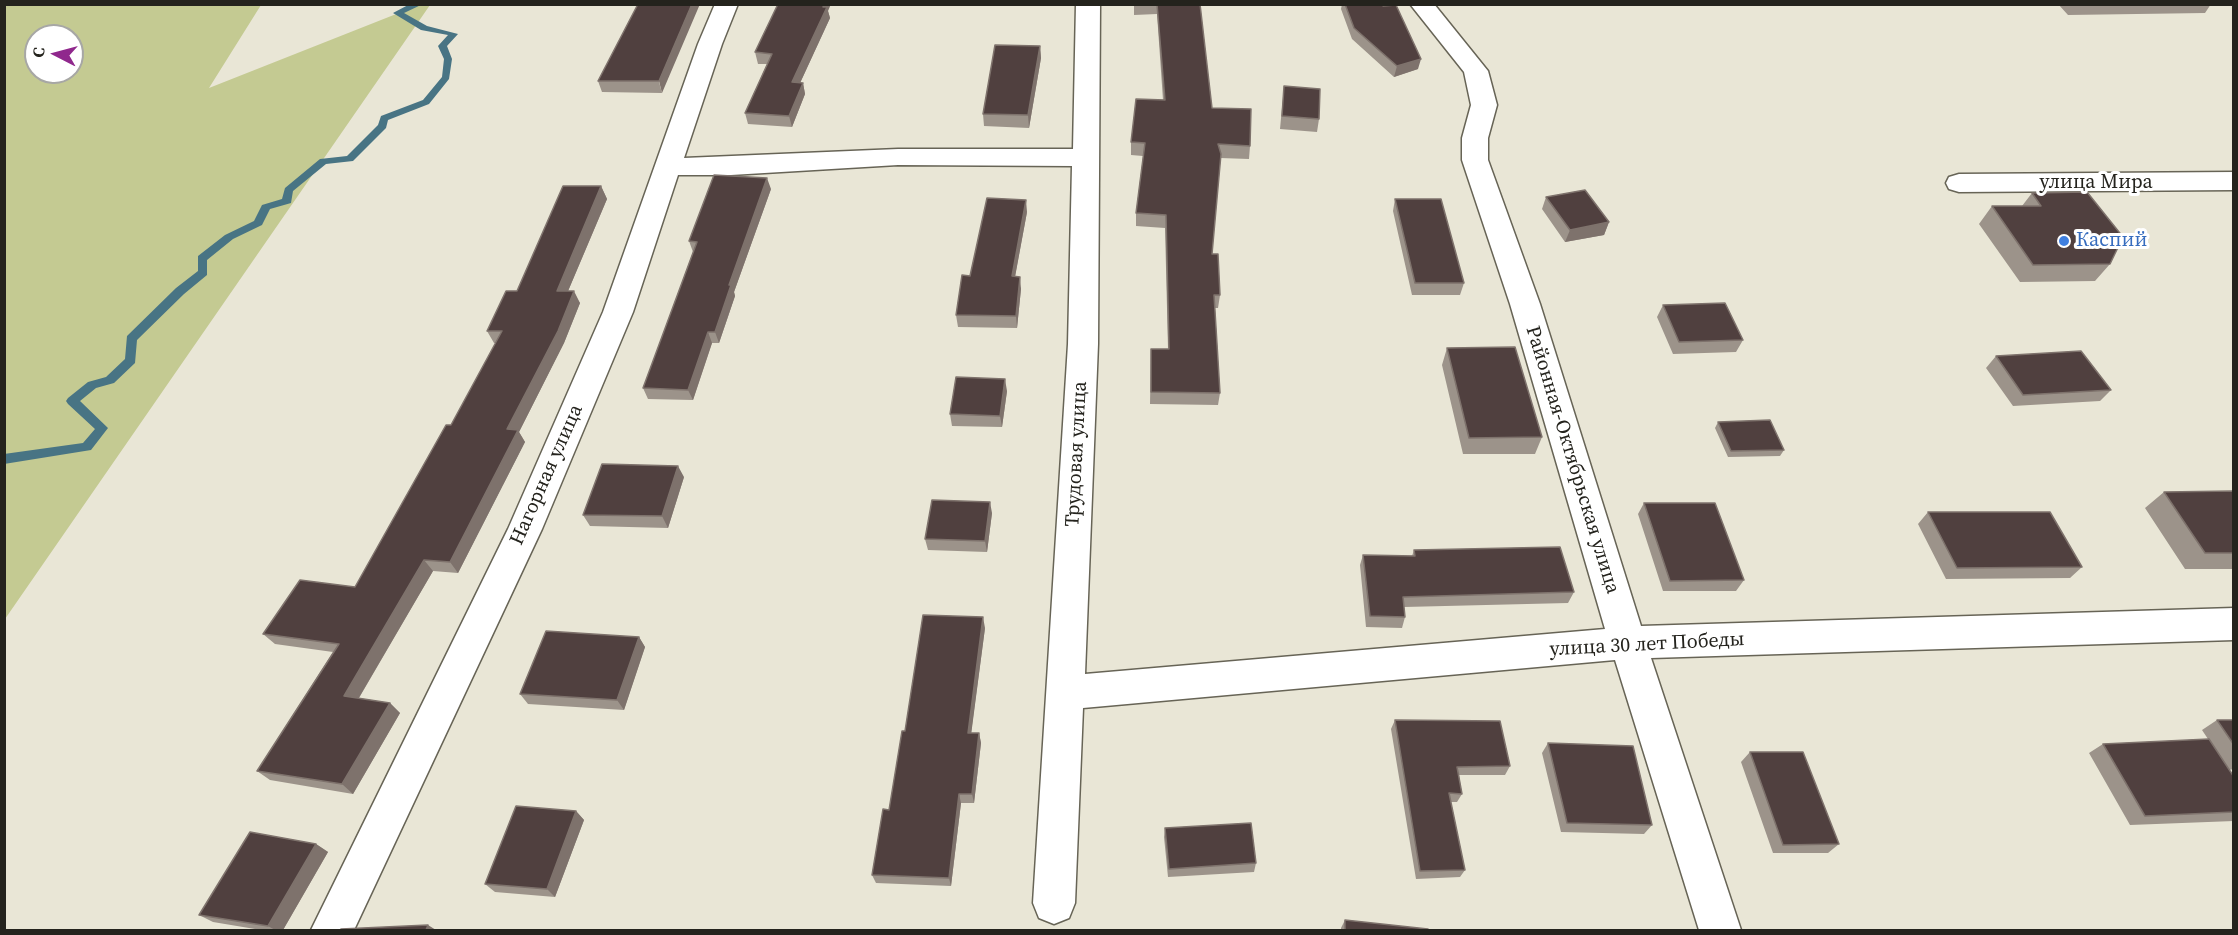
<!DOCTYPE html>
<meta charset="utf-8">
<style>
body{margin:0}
#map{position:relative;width:2238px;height:935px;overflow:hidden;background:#e9e6d6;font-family:"Source Serif 4",serif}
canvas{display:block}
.frame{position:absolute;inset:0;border:6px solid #24231d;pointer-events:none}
.north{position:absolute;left:24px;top:24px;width:60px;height:60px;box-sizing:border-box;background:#fff;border:2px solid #a7a7a5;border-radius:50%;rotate:276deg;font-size:16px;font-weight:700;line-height:24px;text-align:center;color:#24231d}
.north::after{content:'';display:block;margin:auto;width:21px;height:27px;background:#90288d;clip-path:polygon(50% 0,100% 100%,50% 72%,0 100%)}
</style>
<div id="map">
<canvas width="2238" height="935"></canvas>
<div class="frame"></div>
<div class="north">С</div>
</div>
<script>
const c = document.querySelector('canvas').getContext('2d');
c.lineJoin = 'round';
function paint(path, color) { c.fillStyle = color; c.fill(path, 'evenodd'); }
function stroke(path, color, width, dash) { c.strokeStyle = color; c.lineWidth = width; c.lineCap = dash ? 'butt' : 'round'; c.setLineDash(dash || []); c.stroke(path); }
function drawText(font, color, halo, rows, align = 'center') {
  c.font = font + ' "Source Serif 4",serif'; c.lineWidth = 6; c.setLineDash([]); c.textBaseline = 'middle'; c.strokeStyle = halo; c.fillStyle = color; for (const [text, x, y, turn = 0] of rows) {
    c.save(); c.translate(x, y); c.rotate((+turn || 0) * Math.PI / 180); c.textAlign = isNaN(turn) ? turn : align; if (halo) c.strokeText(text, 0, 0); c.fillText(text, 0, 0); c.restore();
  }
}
paint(new Path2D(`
 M5,4L261,5L209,88L419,5H430L5,619ZM36,36H72V72H36Z`), '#c4ca92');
paint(new Path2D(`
 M410,4H423L404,13L427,26L458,34L447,46L452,59L449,79L429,104L388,120L386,128L353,161L326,164L293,191L291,203L270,209L262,225L233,239L207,260V275L184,294L137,340L135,363L114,383L96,388L80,401L108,428L91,450L4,464V454L83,443L95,429L68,404L66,401L68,398L88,382L106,377L125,359L127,336L176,288L198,271V256L225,235L254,221L262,205L282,199L285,188L320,159L347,156L378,125L381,116L423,100L442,77L444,59L438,46L448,35L421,30L393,13Z`), '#487484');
const minor = new Path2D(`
 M715,4H738L722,44L684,158L898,149H1073L1076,4H1100L1098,344L1085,674L1605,629L1510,304L1462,160V138L1471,105L1464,72L1410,4H1434L1488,71L1497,105L1488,138V160L1540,304L1641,626L2234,608V640L1651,658L1741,930H1699L1615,660L1083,708L1075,903L1069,918L1054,924L1039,918L1033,903L1068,344L1072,166L898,165L731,175H678L633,312L542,529L354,930H311L508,529L603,312L698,44Z
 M2234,172V190L1959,192L1949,189L1946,183L1949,177L1959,174Z`);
stroke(minor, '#676456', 3);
paint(minor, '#fff');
paint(new Path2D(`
 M638,4L662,93L602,92L598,81Z
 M1134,4H1200L1212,108L1250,146L1249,159L1220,158L1212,254L1220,295L1218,308H1215L1220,393L1218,405L1150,404L1151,349H1168L1165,228L1136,226V213L1143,156L1131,155V142L1163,100L1157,14L1134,15Z
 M1342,4H1382L1418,69L1394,77L1352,39L1341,9Z
 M2058,4H2211L2205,13L2068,15Z
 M828,11L830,18L800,83H803L805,94L792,127L748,124L745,113L767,64H758L755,52Z
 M1040,46L1041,58L1029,128L984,126L983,114Z
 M1284,86L1319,119L1317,132L1280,129Z
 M601,186L607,199L568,291L580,303L564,343L519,432L525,442L458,573L433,571L359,698L390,703L400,713L353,794L270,780L257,771L333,652L275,644L263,634L355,587L451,425L496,343H494L487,331L517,291Z
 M771,189L734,292L735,296L719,343H712L693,400L648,399L643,388L693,252L689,241Z
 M2032,193L2110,264L2095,281L2020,282L1979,224L1992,206H2022Z
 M1546,197L1609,222L1604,235L1565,242L1542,209Z
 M1395,199L1464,283L1460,295H1412L1393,211Z
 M1027,212L1015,276L1021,289L1017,328L958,327L956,315L970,276Z
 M1663,305L1743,340L1736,352L1673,354L1657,317Z
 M1447,348L1542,437L1535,454H1463L1442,365Z
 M1996,356L2111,390L2100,401L2013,406L1986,368Z
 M1007,391L1002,427L952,426L950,414Z
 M1718,422L1784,450L1780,456L1728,457L1715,428Z
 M684,477L668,528L590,526L583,515Z
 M2234,491V569H2185L2145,508L2164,492Z
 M1644,503L1744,580L1736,591H1663L1638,514Z
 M1928,512L2082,567L2070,578L1946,579L1918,524Z
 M992,513L987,552L928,550L925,539Z
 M1414,550L1574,592L1568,603L1404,607L1405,617L1402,628L1366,627L1360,565L1363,555L1412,556Z
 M985,628L971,733H979L981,743L974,803H961L951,886L876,883L872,875L889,810L905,731Z
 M639,637L645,647L624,710L528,704L520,694Z
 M1395,720L1510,766L1505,775H1459L1462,794L1457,802H1451L1465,870L1460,877L1416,879L1391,729Z
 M2217,720H2234V769L2229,770L2234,777V821L2130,825L2089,753L2103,744L2208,739L2202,730Z
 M1548,743L1652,825L1644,834L1561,832L1542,753Z
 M1750,752L1839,844L1828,853H1773L1741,762Z
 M576,811L584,820L555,897L495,892L485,884Z
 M1165,828L1256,863L1254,872L1168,877L1164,837Z
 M316,844L328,852L283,930H261L213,922L199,915Z
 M1345,920L1428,930H1341V928Z`), '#9c938a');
paint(new Path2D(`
 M692,4H700L662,93L659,81Z
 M824,4H831L828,11L830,18L795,94L792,82Z
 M1040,46L1041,58L1029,128L1028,115Z
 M1421,59L1418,69L1394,77L1397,66Z
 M803,83L805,94L792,127L789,116Z
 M767,178L771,189L734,292L735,296L719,343L715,332L729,285Z
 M601,186L607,199L563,303L557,291Z
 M1026,200L1027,212L1013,288L1012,276Z
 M1609,222L1604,235L1565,242L1570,230Z
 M1020,277L1021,289L1017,328L1016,316Z
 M574,291L580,303L564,343L519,432L525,442L458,573L450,562L507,429Z
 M708,332L712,343L693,400L688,390Z
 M1005,379L1007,391L1002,427L1000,416Z
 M678,466L684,477L668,528L662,516Z
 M990,502L992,513L987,552L985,541Z
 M424,560L433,571L354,706L344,696Z
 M983,617L985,628L970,743L968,733Z
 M639,637L645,647L624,710L617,700Z
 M390,703L400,713L353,794L342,784Z
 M979,733L981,743L974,803L972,794Z
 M959,794L961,803L951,886L949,878Z
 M576,811L584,820L555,897L547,889Z
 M316,844L328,852L283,930H275L268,926Z
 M428,925L436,930H426Z`), '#7e726c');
const building = new Path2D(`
 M638,4H692L659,81H598Z
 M778,4H824L823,7H827L792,82L803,83L789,116L745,113L772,54L755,52Z
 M1157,4H1200L1212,108L1251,109L1250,146L1218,144L1221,154L1212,254H1218L1220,295H1214L1220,393L1151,392V349H1169L1166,215L1136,213L1145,143L1131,142L1136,99L1165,100Z
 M1345,4H1382L1383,6L1396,5L1421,59L1397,66L1354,28Z
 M995,45L1040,46L1028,115L983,114Z
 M1284,86L1320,89L1319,119L1282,116Z
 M714,175L767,178L729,285H731L715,332H708L688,390L643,388L697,242L689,241Z
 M563,186H601L557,291H574L558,331L507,429L518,430L450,562L424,560L344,696L390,703L342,784L257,771L339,644L263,634L300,580L355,587L446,425H451L502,331H487L506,291H517Z
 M1585,190L1609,222L1570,230L1546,197Z
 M2087,192L2123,237L2110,264L2033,265L1992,206H2041L2032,193Z
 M987,198L1026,200L1012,276L1020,277L1016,316L956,315L962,275L970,276Z
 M1395,199H1441L1464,283H1415Z
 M1725,303L1743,340L1679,342L1663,305Z
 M1515,347L1542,437L1469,438L1447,348Z
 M2081,351L2111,390L2023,395L1996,356Z
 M956,377L1005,379L1000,416L950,414Z
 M1770,420L1784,450L1731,451L1718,422Z
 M602,464L678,466L662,516L583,515Z
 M2234,491V553H2205L2164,492Z
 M932,500L990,502L985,541L925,539Z
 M1644,503H1715L1744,580L1670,581Z
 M1928,512H2050L2082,567L1957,568Z
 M1560,547L1574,592L1403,597L1405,617L1370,616L1363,555L1415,556L1414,550Z
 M923,615L983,617L968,733H979L972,794H959L949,878L872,875L883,809L889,810L902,731H905Z
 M546,631L639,637L617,700L520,694Z
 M1395,720L1500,721L1510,766L1457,767L1462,794L1449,793L1465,870L1420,871Z
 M2217,720H2234V745Z
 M2209,739L2234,777V812L2145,816L2103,744Z
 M1548,743L1633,746L1652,825L1567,823Z
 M1750,752H1803L1839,844L1783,845Z
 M516,806L576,811L547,889L485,884Z
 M1251,823L1256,863L1169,869L1165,828Z
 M250,832L316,844L268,926L199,915Z
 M1345,920L1428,929V930H1345Z
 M428,925L426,930H340L341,929Z`);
paint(building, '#50403f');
stroke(building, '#7e726c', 1.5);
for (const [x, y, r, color] of [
 [2064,241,6,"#3f7fe0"]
]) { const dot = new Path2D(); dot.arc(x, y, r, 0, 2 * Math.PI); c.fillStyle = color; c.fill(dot); stroke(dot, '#fff', 2); }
drawText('20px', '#24231d', '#fff', [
 ["улица Мира",2096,183],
 ["Трудовая улица",1077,454,-87],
 ["Районная-Октябрьская улица",1572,460,73],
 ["Нагорная улица",547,475,-66],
 ["улица 30 лет Победы",1647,645,-3]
]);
drawText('20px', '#366cbe', '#fff', [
 ["Каспий",2076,241]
], 'left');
</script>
